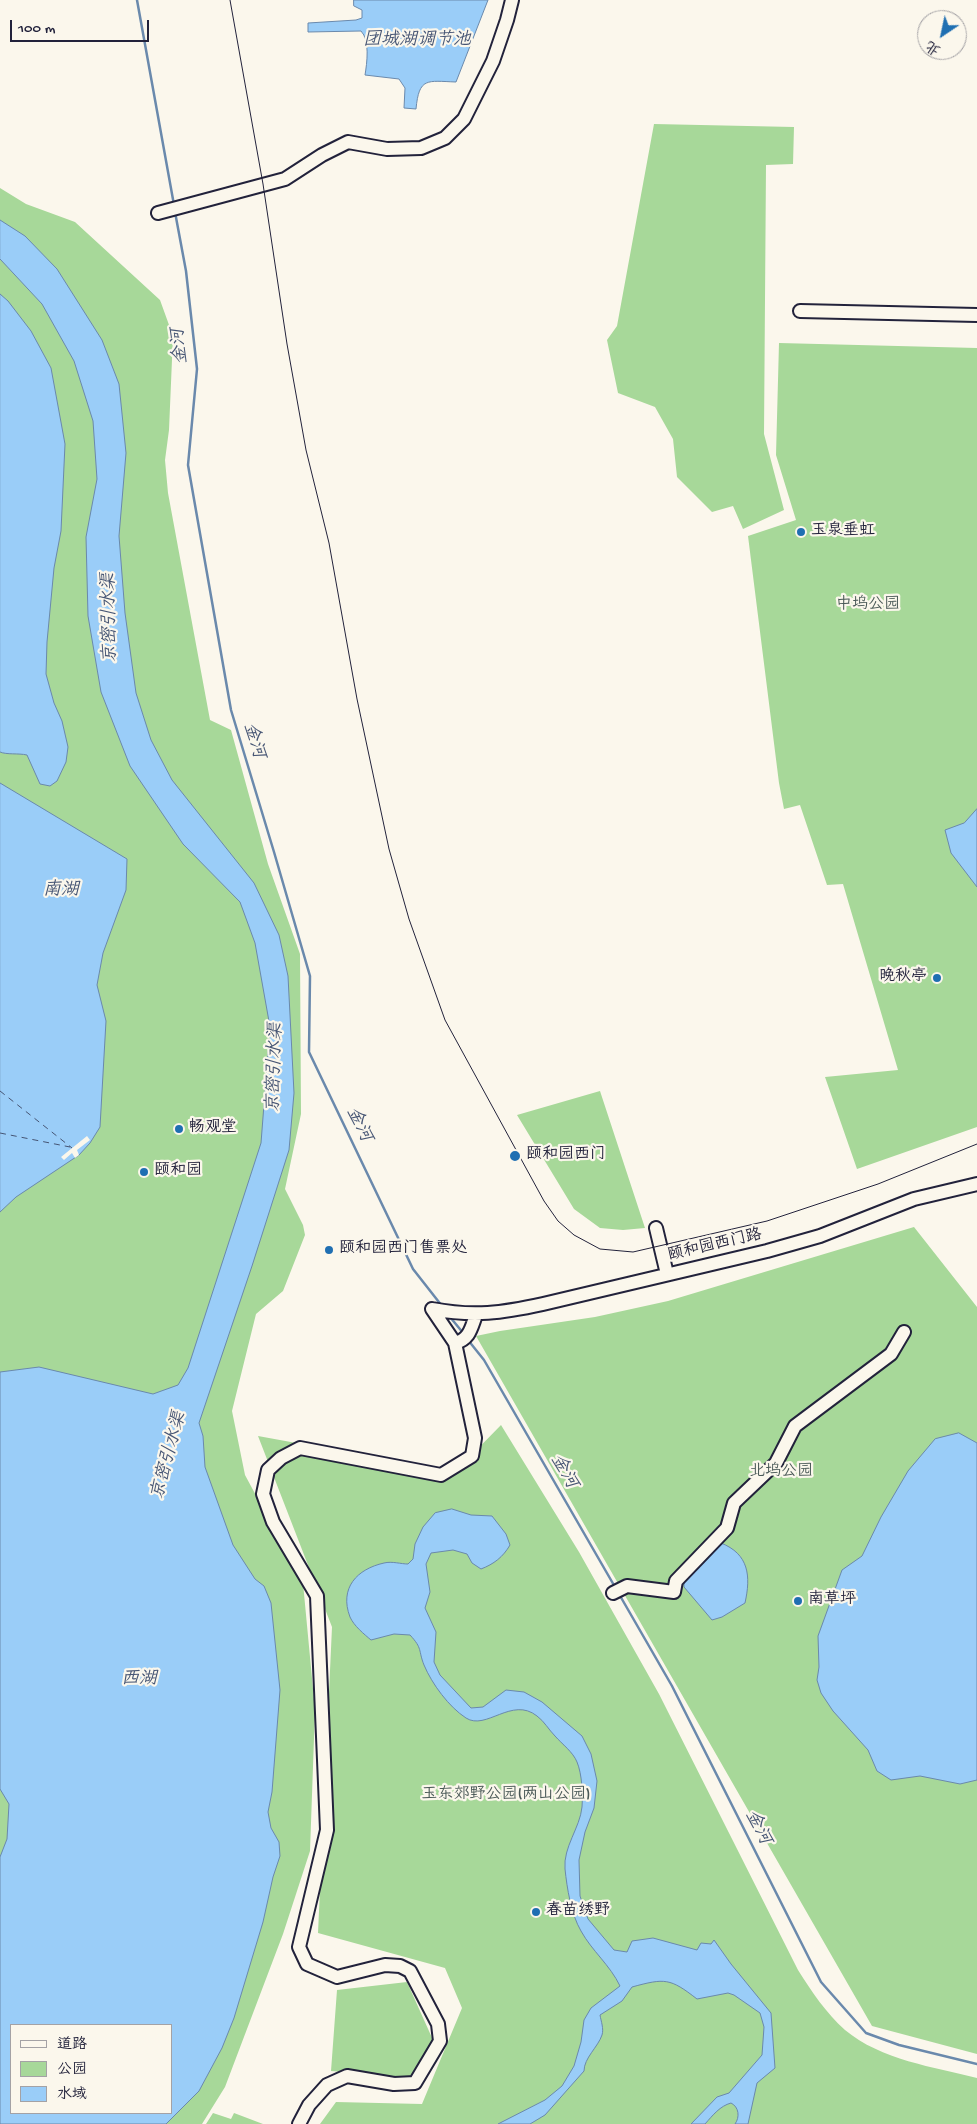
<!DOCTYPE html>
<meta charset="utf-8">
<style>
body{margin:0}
#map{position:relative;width:977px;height:2124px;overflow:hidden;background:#fbf7ec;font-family:"Gochi Hand","LXGW WenKai TC",sans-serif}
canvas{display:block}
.legend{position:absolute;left:10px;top:2024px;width:162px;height:90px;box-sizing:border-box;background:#fbf7ec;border:1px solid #a4a2a5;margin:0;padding:6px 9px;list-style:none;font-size:15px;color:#22223b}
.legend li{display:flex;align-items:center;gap:10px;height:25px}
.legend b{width:25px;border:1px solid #a4a2a5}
.north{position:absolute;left:917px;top:10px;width:50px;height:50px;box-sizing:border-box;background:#fbf7ec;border:1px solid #a4a2a5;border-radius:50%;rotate:214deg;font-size:14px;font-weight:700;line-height:20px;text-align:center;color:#22223b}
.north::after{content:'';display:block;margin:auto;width:18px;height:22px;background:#1f6fb2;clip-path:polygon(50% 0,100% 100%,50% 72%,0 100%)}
.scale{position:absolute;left:10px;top:20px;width:139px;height:22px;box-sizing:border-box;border:2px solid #22223b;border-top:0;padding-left:6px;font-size:15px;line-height:18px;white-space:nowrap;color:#22223b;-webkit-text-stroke:4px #fbf7ec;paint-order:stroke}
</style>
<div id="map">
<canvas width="977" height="2124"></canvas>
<ul class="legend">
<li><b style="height:6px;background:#fbf7ec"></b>道路</li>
<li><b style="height:14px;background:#a7d899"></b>公园</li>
<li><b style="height:14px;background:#9acdf8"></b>水域</li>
</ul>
<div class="north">北</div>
<div class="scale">100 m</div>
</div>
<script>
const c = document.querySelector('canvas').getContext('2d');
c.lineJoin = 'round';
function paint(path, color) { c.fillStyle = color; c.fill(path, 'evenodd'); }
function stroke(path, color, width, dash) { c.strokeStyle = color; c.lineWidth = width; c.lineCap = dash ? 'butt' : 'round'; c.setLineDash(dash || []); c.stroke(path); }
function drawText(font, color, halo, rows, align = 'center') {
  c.font = font + ' "Gochi Hand","LXGW WenKai TC",sans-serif'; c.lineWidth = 4.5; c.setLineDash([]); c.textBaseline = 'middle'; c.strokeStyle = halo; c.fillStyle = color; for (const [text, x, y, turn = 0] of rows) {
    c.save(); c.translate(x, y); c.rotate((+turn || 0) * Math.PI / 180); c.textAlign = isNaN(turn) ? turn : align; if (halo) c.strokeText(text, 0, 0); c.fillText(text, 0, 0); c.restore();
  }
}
paint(new Path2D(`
 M654,124L794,127L793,164L766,165L764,434L784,510L743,529L733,506L712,512L677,477L673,439L655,407L618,393L607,340L617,326Z
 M0,188L26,204L75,222L160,300L173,336L169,430L165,460L168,493L210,720L231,730L268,864L300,954L301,1114L285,1189L303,1225L305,1235L283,1291L256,1314L232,1411L245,1475L303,1583L315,1710L310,1851L283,1934L225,2087L202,2124H0ZM11,2025H171V2113H11Z
 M779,343L977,348V1127L857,1169L825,1077L898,1070L843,884L827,885L800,805L784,809L779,783L748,536L796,520L776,455Z
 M600,1091L645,1228L623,1230L600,1228L574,1209L517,1115Z
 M914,1227L977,1307V2054L872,2026L476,1336L500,1331L595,1317L668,1301Z
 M501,1425L579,1552L659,1694L798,1970C812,1992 826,2013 845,2030C881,2060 934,2067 977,2078V2124H320L336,2102L422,2104L462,2008L445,1968L318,1933L332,1627L258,1436L455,1472Z
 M407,1982L433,2040L411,2078L331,2071L337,1990Z
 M213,2113L231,2119L234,2113L263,2124H206Z`), '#a7d899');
const water = new Path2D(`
 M354,0H488L456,82C427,81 419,77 416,109L404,108L405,88L399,79L365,75C367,63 370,40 361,31L308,32V23L356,20L362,18V10L354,6Z
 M0,220L25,236L57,269L102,340L119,384L126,453L119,536L125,613L136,693L151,740L172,780L254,883L279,935L288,976L294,1093L289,1150L252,1266L199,1423L203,1436L205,1467L233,1545L255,1579L264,1586L271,1603L280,1690L272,1792L268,1812L271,1828L279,1842L280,1856L273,1877L263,1922L234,2018L222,2048L199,2091L166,2124H0V1857L7,1839L9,1804L0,1789V1372L39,1367L153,1394L178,1385L188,1368L261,1143L270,1027L255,943L240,902L183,844L130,766L101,692L88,616L86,537L97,479L93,421L74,361L42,304L0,259ZM11,2025H171V2113H11Z
 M0,294L8,301L31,331L51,368L65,444L61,531L54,568L47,642L46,674L54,703L62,721L68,747L66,762L57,781L50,786L40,784L27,755C18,753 7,755 0,752Z
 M0,783L127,859L126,890L103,953L97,985L106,1021L100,1127L90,1143L79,1155L16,1197L0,1212Z
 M977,809V887L951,853L945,830L964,823Z
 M959,1433L977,1443V1780L960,1784L920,1776L891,1780L877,1771L868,1750L833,1711L821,1693L817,1680L819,1667L818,1636L842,1570L862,1556L881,1517L908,1471L935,1439Z
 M452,1509L471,1515L492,1516L506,1534L510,1545C503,1557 494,1564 481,1569L472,1563L467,1554L453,1550L431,1553L426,1564L430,1592L425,1608L436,1632L434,1662L440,1675L471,1708L483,1707L506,1690L524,1692L542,1702L582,1736L591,1754L597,1781L594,1808L585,1832L579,1860L580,1896L588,1919L614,1950L627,1952L632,1941L653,1938L697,1950L701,1943L711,1944L714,1940L731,1964L771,2013L775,2068L757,2083L748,2124H735C740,2117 739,2107 731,2103C720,2106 713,2115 705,2124H691L717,2097L729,2093L762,2055L764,2027L760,2013L734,1995L728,1993L697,1999C670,1978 665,1978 632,1987L622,2001L600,2015C601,2021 604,2029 602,2035C598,2047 584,2058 584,2071L545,2115L530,2124H498L545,2100L562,2086L574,2066L581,2042L584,2020L591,2008L620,1986C610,1965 592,1951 581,1931C571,1914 567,1888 565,1869C563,1847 580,1828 582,1807C583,1794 582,1774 577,1762C573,1752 562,1744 555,1736C549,1730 544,1721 537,1716C512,1696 486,1731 466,1718C449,1707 432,1684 424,1665C418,1650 423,1649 410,1635L394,1634L371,1640C364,1634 354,1626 350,1617C339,1588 357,1569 384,1563C392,1561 401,1564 408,1564L413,1559L415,1544L423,1527L435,1513Z
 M721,1543C749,1554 751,1576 745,1603L722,1617L712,1620L684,1587V1579Z`);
paint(water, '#9acdf8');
stroke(water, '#6a89ac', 1);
paint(new Path2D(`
 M87,1136L90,1140L77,1150L79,1155L75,1158L72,1153L64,1160L61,1157Z`), '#fbf7ec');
stroke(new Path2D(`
 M137,0L174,205
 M175,212L186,271L197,369L188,465L231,710L274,852L310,976L309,1052L413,1269L442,1306
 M450,1317L464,1334
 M468,1340L484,1360L615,1587
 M619,1594L672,1686L821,1982L866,2033L899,2045L977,2064`), '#6a89ac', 2.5);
stroke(new Path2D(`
 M0,1091L72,1148
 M0,1133L70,1147`), '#465574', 1, [6, 5]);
const minor = new Path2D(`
 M158,213L285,179L322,155L348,142L387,149L421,148L445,138L464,119L493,61L507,20L512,0
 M800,311L977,315
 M656,1228L667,1274
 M432,1309C474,1317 502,1313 543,1304L767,1251L820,1236L914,1199L977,1184
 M455,1343C470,1339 471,1328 476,1315
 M613,1593L627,1586L674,1592L676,1581L727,1528L734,1503L776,1463L795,1426L891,1354L904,1332
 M299,2124L309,2105L327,2085L347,2076L394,2084L415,2083L440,2041L438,2024L410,1971L400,1966L385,1965L337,1977L307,1964L299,1947L327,1830L317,1596L273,1522L263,1494L268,1470L281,1458L300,1448L441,1475L472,1456L475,1438L455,1343L432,1309`);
stroke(minor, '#22223b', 16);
stroke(minor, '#fbf7ec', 12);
stroke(new Path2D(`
 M230,0L263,184L287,344L306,450L329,543L357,699L389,849L409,919L445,1020L544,1201L558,1221L574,1235L600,1249L633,1252L767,1221L878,1184L977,1144`), '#22223b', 1);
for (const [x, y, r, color] of [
 [801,532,5,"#1f6fb2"],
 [937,978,5,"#1f6fb2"],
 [179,1129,5,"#1f6fb2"],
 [515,1156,6,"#1f6fb2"],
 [144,1172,5,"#1f6fb2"],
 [329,1250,5,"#1f6fb2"],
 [798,1601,5,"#1f6fb2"],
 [536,1912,5,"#1f6fb2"]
]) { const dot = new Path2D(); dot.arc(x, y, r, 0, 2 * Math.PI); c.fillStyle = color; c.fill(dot); stroke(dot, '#fbf7ec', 2); }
drawText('16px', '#22223b', '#fbf7ec', [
 ["玉泉垂虹",811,532],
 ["晚秋亭",927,978,"right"],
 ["畅观堂",189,1129],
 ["颐和园西门",526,1156],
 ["颐和园",154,1172],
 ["颐和园西门售票处",339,1250],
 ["南草坪",808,1601],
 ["春苗绣野",546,1912]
], 'left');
drawText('16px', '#4a5957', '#fbf7ec', [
 ["中坞公园",868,606],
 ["北坞公园",781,1473],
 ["玉东郊野公园(两山公园)",506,1796]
]);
drawText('16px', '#22223b', '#fbf7ec', [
 ["颐和园西门路",715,1246,-13]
]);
drawText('italic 18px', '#465574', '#fbf7ec', [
 ["团城湖调节池",417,41],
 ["金河",181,346,-96],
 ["京密引水渠",111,618,-91],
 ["金河",253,741,73],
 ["南湖",61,891],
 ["京密引水渠",276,1068,-88],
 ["金河",358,1125,64],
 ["京密引水渠",170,1456,-75],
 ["金河",563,1472,60],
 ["西湖",139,1680],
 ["金河",757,1828,63]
]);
</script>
